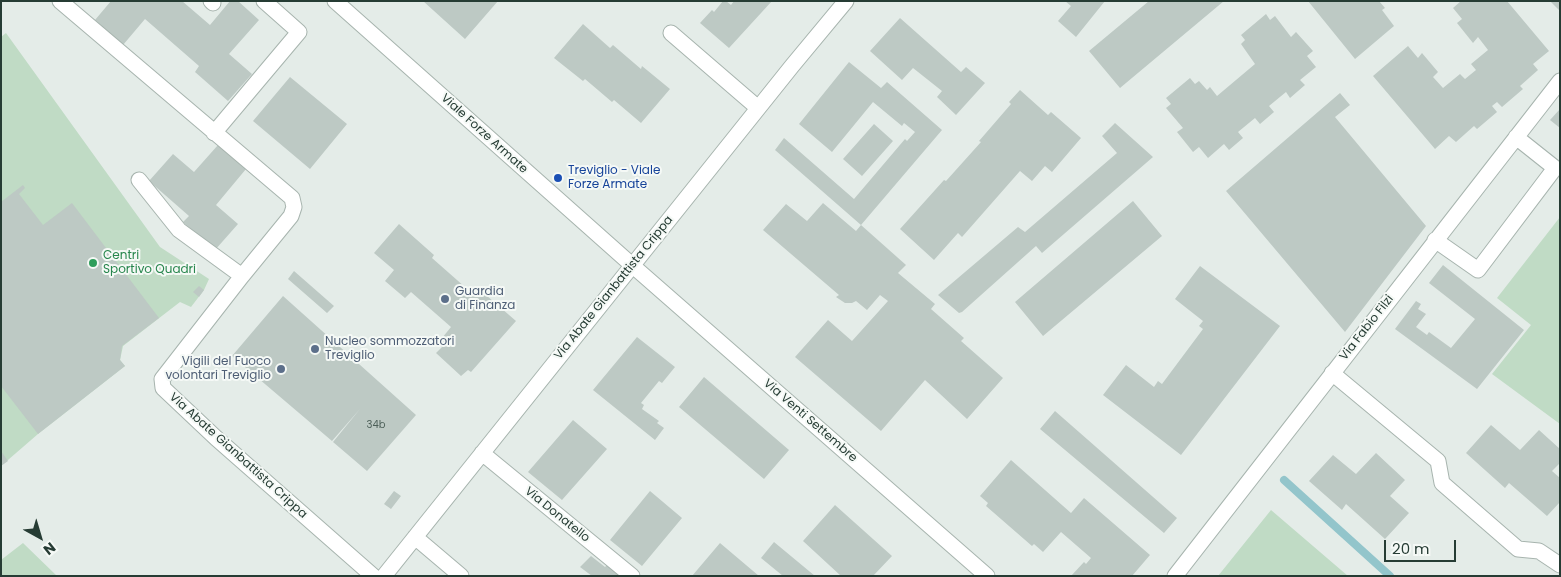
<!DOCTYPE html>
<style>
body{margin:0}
#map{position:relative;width:1561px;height:577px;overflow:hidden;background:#e4ece8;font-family:Poppins,sans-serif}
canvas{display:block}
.frame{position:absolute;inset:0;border:2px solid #263c34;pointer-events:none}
.north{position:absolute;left:15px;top:512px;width:50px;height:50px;-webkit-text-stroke:4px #f5f9f6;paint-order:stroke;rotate:141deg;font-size:14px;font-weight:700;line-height:20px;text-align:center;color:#263c34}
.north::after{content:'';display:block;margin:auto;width:18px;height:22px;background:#263c34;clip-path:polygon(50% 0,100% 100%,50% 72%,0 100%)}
.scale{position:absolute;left:1384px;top:540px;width:72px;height:22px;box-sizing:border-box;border:2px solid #263c34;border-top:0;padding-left:6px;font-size:15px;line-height:18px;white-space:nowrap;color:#263c34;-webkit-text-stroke:4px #f5f9f6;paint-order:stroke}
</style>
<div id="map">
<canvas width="1561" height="577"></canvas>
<div class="frame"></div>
<div class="north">N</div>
<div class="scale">20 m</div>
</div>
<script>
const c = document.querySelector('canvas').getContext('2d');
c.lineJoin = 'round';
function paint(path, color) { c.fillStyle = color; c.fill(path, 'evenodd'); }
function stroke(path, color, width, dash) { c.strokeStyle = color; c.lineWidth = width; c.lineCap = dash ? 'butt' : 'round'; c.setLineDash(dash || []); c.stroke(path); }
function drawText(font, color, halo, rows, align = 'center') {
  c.font = font + ' Poppins,sans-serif'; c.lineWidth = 4; c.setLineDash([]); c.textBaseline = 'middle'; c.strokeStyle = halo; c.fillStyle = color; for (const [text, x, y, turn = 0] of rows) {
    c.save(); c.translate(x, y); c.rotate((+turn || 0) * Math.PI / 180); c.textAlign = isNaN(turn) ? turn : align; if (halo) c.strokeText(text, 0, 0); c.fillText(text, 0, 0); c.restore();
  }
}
paint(new Path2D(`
 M6,33L160,247L209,279L204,290L191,307L180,302L123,346L120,360L125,366L38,434L1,466V37Z
 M1560,217V424L1492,374L1531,325L1497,298Z
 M1271,510L1348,576H1218Z
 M23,543L57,576H1V560Z`), '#c0dbc5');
stroke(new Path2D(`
 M1284,480L1390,576`), '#93c5cb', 8);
paint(new Path2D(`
 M111,1H182L210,25L230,1H238L259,20L229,54L252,74L228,101L195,72L199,66L145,19L123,45L95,20Z
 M423,1H498L465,39Z
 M723,1H726L731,5L734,1H772L729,48L700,23L712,10L714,12Z
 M1065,1H1105L1076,37L1058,21L1071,6Z
 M1149,1H1224L1120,88L1089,51Z
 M1308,1H1379L1385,8L1382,10L1394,26L1355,59Z
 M1461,1H1507L1549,51L1533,64L1538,70L1520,86L1523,89L1502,107L1497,102L1492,106L1497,112L1477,129L1474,126L1456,142L1449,136L1435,149L1373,76L1408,46L1418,58L1422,53L1438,72L1433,77L1443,88L1460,74L1465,79L1476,70L1471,64L1488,50L1478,37L1473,43L1457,23L1462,19L1453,8Z
 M1550,1H1560V11Z
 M1266,14L1270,20L1275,16L1291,37L1296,32L1313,51L1307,56L1316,67L1300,80L1305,85L1290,98L1286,92L1269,106L1274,112L1260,124L1255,118L1238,132L1243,138L1229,150L1224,144L1208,158L1199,147L1193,152L1177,132L1183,128L1166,108L1171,104L1166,98L1190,78L1195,84L1199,81L1207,90L1210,87L1217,96L1255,64L1241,44L1245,40L1241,35Z
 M900,18L961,72L966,67L985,83L956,115L937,97L942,91L913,68L902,80L870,51Z
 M583,24L610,48L613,45L641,69L642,66L670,89L641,123L614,100L612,102L585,79L583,81L554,58Z
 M849,62L881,88L887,82L942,130L861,225L775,150L784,138L854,199L905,139L907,141L915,132L904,123L902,126L873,102L832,152L799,124Z
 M290,77L347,124L310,169L253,121Z
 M1020,90L1048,115L1051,112L1081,138L1052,172L1045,166L1032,181L1020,171L962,237L958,233L934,260L900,229L944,180L946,181L981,142L979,141L1011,104L1009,102Z
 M1340,93L1350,105L1335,117L1426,226L1345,332L1226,191Z
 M1560,109V128L1550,120Z
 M1115,123L1153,157L1042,253L1036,246L962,312L959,313L938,295L1018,227L1025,232L1117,153L1102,136Z
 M874,124L893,141L862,176L843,159Z
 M218,145L246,169L216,205L238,224L215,250L183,222L189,216L149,181L173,154L194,172Z
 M23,185L25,188L19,194L43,225L72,203L159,318L122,346L120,360L125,366L38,434L1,386V202Z
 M1133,201L1162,236L1043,336L1015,302Z
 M823,203L856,231L861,225L906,265L898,273L935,304L931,309L964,338L961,341L1003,378L967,419L925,380L881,431L795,357L828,320L852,341L888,301L880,295L867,310L856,301L852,303H845L836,297L839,295L763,230L786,204L807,221Z
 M399,224L434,255L432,258L474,295L479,289L516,321L471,372L468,370L461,376L436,353L442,347L438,343L451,327L411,292L405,298L385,281L394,270L374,253Z
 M1443,265L1524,330L1477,389L1395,329L1416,301L1421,304L1418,309L1426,314L1416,327L1427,335L1429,332L1451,348L1475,319L1429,283Z
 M1200,266L1280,326L1181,455L1103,395L1126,365L1154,387L1158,381L1162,384L1203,329L1199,326L1203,321L1175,299Z
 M294,271L334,306L327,313L288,279Z
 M199,286L204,290L199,297L193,292Z
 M283,296L416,415L367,471L333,442L360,409L332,441L232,356Z
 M637,337L675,367L662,383L659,381L641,403L644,405L642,409L659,421L657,423L664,428L655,440L593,390Z
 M704,377L789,450L764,479L679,407Z
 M1055,411L1177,518L1164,533L1040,429Z
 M573,420L607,449L562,500L528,472Z
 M1491,425L1520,450L1539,430L1560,449V463L1552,471L1560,478V502L1547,516L1509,483L1505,488L1466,453Z
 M1,451L8,461L1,466Z
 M1376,453L1405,480L1390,496L1409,513L1385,539L1346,504L1342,510L1309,481L1333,455L1356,474Z
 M1011,460L1071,513L1084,498L1150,555L1132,576H1071L1084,562L1086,564L1091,558L1061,532L1043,552L1034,544L1032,546L986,506L988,503L980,496Z
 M394,491L401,496L391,509L384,504Z
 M650,491L682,518L642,566L610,540Z
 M835,505L892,556L873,576H841L803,541Z
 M774,542L815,576H783L761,558Z
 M720,543L759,576H692Z
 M591,556L605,567L608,564L622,576H592L580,567Z`), '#bdc9c4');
const minor = new Path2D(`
 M60,1L292,198L294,207L291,216L242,276L179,230L139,180
 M211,1L213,3
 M335,1L633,266L987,576
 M671,33L758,108
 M214,133L299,32L264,1
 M1435,240L1478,270L1555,168L1516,137
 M242,276L162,379L163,388L216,438L373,576
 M1332,373L1438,461L1442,483L1518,549L1539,551L1560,565
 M482,453L632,576
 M415,537L461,576
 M384,576L792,66L846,1
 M1175,576L1560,81`);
stroke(minor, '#a7b4ae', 17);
stroke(minor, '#fff', 15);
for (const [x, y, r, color] of [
 [558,178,5,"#1a4fb4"],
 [93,263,5,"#2e9e5b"],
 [445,299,5,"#5c6f8a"],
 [315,349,5,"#5c6f8a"],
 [281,369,5,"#5c6f8a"]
]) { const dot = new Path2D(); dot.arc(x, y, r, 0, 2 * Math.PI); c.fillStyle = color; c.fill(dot); stroke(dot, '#f5f9f6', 2); }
drawText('10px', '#4c5f58', null, [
 ["34b",376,425]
]);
drawText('12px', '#263c34', '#f5f9f6', [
 ["Viale Forze Armate",484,134,42],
 ["Via Abate Gianbattista Crippa",614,288,-51],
 ["Via Fabio Filzi",1367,328,-52],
 ["Via Venti Settembre",810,421,41],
 ["Via Abate Gianbattista Crippa",238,456,42],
 ["Via Donatello",557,515,39]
]);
drawText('12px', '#164399', '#f5f9f6', [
 ["Treviglio - Viale",568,171],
 ["Forze Armate",568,185]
], 'left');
drawText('12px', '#27864d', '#f5f9f6', [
 ["Centri",103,256],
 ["Sportivo Quadri",103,270]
], 'left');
drawText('12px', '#4e5e75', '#f5f9f6', [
 ["Guardia",455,292],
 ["di Finanza",455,306],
 ["Nucleo sommozzatori",325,342],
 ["Treviglio",325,356],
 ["Vigili del Fuoco",271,362,"right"],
 ["volontari Treviglio",271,376,"right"]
], 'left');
</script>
